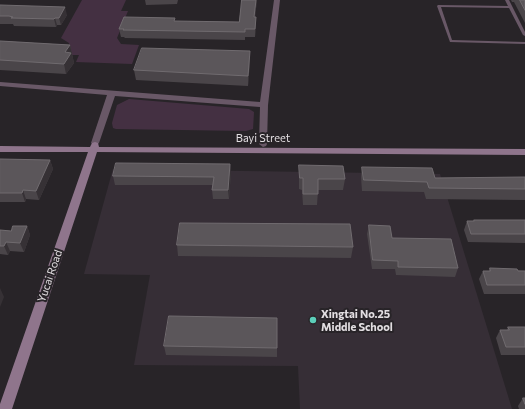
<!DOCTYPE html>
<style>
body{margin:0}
canvas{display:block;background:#282428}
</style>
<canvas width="525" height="409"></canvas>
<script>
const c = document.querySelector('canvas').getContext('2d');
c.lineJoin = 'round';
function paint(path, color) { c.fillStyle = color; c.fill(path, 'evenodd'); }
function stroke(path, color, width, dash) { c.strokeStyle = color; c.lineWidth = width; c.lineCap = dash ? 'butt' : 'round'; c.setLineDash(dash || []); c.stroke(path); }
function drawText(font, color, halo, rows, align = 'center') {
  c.font = font + ' Commissioner,sans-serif'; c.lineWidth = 4; c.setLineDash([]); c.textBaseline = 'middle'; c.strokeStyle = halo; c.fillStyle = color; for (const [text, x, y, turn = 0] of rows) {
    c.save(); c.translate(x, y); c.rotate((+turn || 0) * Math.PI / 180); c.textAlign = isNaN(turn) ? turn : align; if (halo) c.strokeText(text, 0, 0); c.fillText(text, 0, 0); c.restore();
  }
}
paint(new Path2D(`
 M113,169L440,174L512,409H300L298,366L134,365L150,275L84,274Z`), '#362e36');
paint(new Path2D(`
 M82,0H126L121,11H128L117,38L121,44L139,45L132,64L76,62L79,55H72L69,43L61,38Z
 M129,99L249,109L254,112L253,129L246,131L116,129L113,128L112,123L117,105Z`), '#443042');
paint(new Path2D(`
 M505,0H509L525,32V36L523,35L509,8L441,7L452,40L525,42V44L450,42L437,6L438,5L508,6Z`), '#695867');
paint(new Path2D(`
 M274,0H280L268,105L267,144L266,146L263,147L259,144L260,107L115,96L99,143L95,146L91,143L107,95L0,86V82L260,102Z`), '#695867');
paint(new Path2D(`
 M95,142L98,143L99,147L525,149V155L97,152L12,409H0V404L88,152H0V146L90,147L92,143Z`), '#8f758c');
paint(new Path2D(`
 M145,0H178L177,4L146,5Z
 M242,0H257L255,17H256V25L255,37H245V40L125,38L124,37H121L119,29L175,21L239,22Z
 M511,0H525V23L514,2H512Z
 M0,5L67,15L61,25H57L56,27L14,26L13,24H0Z
 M0,41L70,45L74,63L66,74L0,70Z
 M250,61L248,86L136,80L134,70Z
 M0,159L50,160L53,169L39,200L26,199L25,202H0Z
 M230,164L231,173L229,199H213L212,190L213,185H115L113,176Z
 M299,165L345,179L343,190H318L317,205H303L302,190L299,189Z
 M362,167L435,178L525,177V200L426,199L424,192L362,191L361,177Z
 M474,220H525V243L468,242L464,230L467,221H473Z
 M369,225L392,238L458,268L455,277L396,275L395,269H372L367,234Z
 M27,226L30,235L24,252L10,251L8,255L0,254V230L11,231Z
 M177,245L353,247L351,258L178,256Z
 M490,268L525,271V294H484L479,279L483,271H489Z
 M277,318V357L166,355L164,346Z
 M508,327H525V355H501L496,338L500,330H507Z
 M523,398H525V409H519L518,406Z`), '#4a4549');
paint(new Path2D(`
 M256,0H257L254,25V17Z
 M65,7L67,15L61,25L59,18Z
 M256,17V25L255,37V29Z
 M55,18L57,25L56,27L54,19Z
 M70,45L74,63L66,74L64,64L65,52Z
 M250,51V61L248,86V76Z
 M50,160L53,169L39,200L36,191Z
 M230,164L231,173L229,199L228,190Z
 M23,190L26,199L25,202L22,193Z
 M27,226L30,235L24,252L20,243Z
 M6,242L10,251L8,255L4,246Z
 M0,288L4,297L0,307Z`), '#363135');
const building = new Path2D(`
 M242,0H256L254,17H256L255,29H245V32L123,30L124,29H119L124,17L175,18L174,21L239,22Z
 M520,0H525V10Z
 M0,5L65,7L59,18H55L54,19L11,18L13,17L9,16H0Z
 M0,41L70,45L65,52L71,53L64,64L0,60Z
 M142,48L250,51L248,76L134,70Z
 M0,159L50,160L36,191L23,190L22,193H0Z
 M116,163L230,164L228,190H212L214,177L113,176Z
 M299,165L343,166L345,179H318V194H303V178H300Z
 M362,167L432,168L435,178L525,177V189L429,188L427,182L364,180Z
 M474,220H525V234H471L467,221H474Z
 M180,223L350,224L353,247L177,245Z
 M369,225L390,226L392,238L451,239L458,268L398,267V261L373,260Z
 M13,226H27L20,243L6,242L4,246H0V230L11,231Z
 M490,268L517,269L518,271H525V285H487L483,271H490Z
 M169,316L277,318V348L164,346Z
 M508,327H525V347H506L500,330H509Z
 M523,398H525V404Z`);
paint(building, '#5b565a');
stroke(building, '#706b6f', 1);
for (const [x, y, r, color] of [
 [313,320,4,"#5cceba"]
]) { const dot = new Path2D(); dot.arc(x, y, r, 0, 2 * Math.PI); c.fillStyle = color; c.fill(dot); stroke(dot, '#282428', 1.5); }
drawText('11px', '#e2dee1', '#282428', [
 ["Bayi Street",263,138],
 ["Yucai Road",50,276,-71]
]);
drawText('bold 11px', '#e2dee1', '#282428', [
 ["Xingtai No.25",321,314],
 ["Middle School",321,327]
], 'left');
</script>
